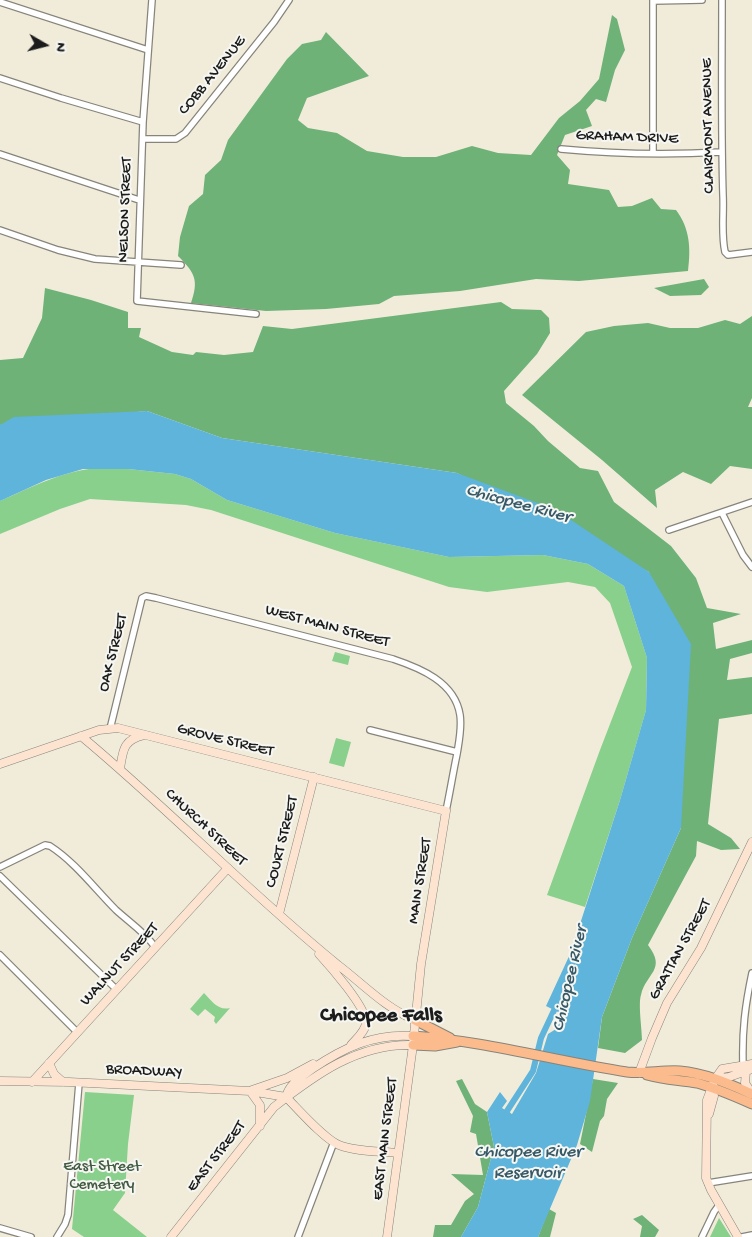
<!DOCTYPE html>
<style>
body{margin:0}
#map{position:relative;width:752px;height:1237px;overflow:hidden;background:#f1ecda;font-family:"Gochi Hand",sans-serif}
canvas{display:block}
.north{position:absolute;left:20px;top:20px;width:50px;height:50px;-webkit-text-stroke:4px #f6f6f2;paint-order:stroke;rotate:98deg;font-size:14px;font-weight:700;line-height:20px;text-align:center;color:#1c1c1c}
.north::after{content:'';display:block;margin:auto;width:18px;height:22px;background:#1c1c1c;clip-path:polygon(50% 0,100% 100%,50% 72%,0 100%)}
</style>
<div id="map">
<canvas width="752" height="1237"></canvas>
<div class="north">N</div>
</div>
<script>
const c = document.querySelector('canvas').getContext('2d');
c.lineJoin = 'round';
function paint(path, color) { c.fillStyle = color; c.fill(path, 'evenodd'); }
function stroke(path, color, width, dash) { c.strokeStyle = color; c.lineWidth = width; c.lineCap = dash ? 'butt' : 'round'; c.setLineDash(dash || []); c.stroke(path); }
function drawText(font, color, halo, rows, align = 'center') {
  c.font = font + ' "Gochi Hand",sans-serif'; c.lineWidth = 4; c.setLineDash([]); c.textBaseline = 'middle'; c.strokeStyle = halo; c.fillStyle = color; for (const [text, x, y, turn = 0] of rows) {
    c.save(); c.translate(x, y); c.rotate((+turn || 0) * Math.PI / 180); c.textAlign = isNaN(turn) ? turn : align; if (halo) c.strokeText(text, 0, 0); c.fillText(text, 0, 0); c.restore();
  }
}
paint(new Path2D(`
 M97,468L128,469L175,474L191,479L227,500L335,533L449,557L543,555L588,564L624,586L647,658L646,710L620,800L585,907L547,895L600,750L632,667L610,603L595,587L568,582L487,592L449,587L211,510L186,505L90,499L60,509L0,534V501C32,487 62,471 97,468Z
 M335,652L350,656L348,665L332,661Z
 M336,738L351,742L344,767L329,763Z
 M204,993C212,1001 218,1011 230,1008L216,1024L214,1021L215,1017L205,1009L198,1016L190,1009Z
 M85,1092L134,1095L128,1144L125,1193L113,1210L147,1237H84L72,1229Z
 M719,1218L731,1237H710Z`), '#88d08b');
paint(new Path2D(`
 M612,15L617,19L625,50L615,70L606,102L596,99L586,110L592,126L565,135L557,155L570,170L568,184L609,190L618,207L632,206L652,198L661,209L676,210C690,228 691,249 688,271L579,281L536,279L460,291L394,296L379,304L326,309L266,311L191,303C199,280 195,273 178,256L180,237L189,206L203,194L205,175L221,160L228,140L287,59L302,44L321,40L326,32L369,76L307,98L298,120L308,128L337,133L367,151L403,157H436L472,146L498,153L531,155L559,118L580,101L599,79Z
 M704,279L709,287L701,295L670,296L654,288Z
 M45,288L91,300L128,312V328H141L139,337L172,352L193,355L196,352L224,355L253,352L263,326L292,329L501,302L512,309L541,310L549,318L550,333L537,354L504,391L506,403L534,426L548,441L580,468L598,471L614,502L671,546L696,578L707,608L741,614L713,623L716,649L752,640V653L730,659L727,680L752,677V714L719,719L708,824L731,838L740,849L721,850L697,841L696,856L648,945C667,970 646,973 641,995C638,1004 642,1029 642,1040L625,1053L598,1048L602,1017L632,938L681,828L649,572L457,473L222,438L147,411L0,425V360L23,358L42,318Z
 M752,316V398L748,407H752V469L730,466L711,484L683,472L655,490L657,508L602,460L522,395L586,332L614,326L648,323L670,328H698L725,320L740,324Z
 M462,1079L475,1104L487,1112L494,1147L478,1207L461,1237H433L435,1225H451L465,1201L474,1194L451,1174L483,1175L476,1134L470,1132L473,1116L456,1081Z
 M593,1079L618,1083L607,1099L604,1116L600,1121L592,1152L580,1144Z
 M549,1209L556,1213L550,1237H538Z
 M642,1215L659,1230L655,1237H640L642,1226L633,1219Z`), '#6eb277');
paint(new Path2D(`
 M147,411L222,438L457,473L556,510L649,572L691,644L681,828L632,938L602,1017L590,1101L577,1145L538,1237H461L478,1207L494,1147L487,1112L500,1092L507,1101L502,1108L512,1114L536,1073L548,1034L556,1029L564,1015L546,1006L571,952L620,800L646,710L647,658L624,586L588,564L543,555L449,557L335,533L227,500L191,479L175,474L128,469H83L46,480L0,501V425L14,417Z`), '#5eb4db');
stroke(new Path2D(`
 M508,1119L507,1111L533,1071L541,1038L557,1004`), '#5eb4db', 6);
const street = new Path2D(`
 M152,0L143,122L137,301L256,314
 M653,0V153
 M722,0C722,65 721,130 723,195C724,214 721,234 725,252L728,255L752,252
 M653,1L702,0
 M0,2L148,50
 M0,78L61,98L143,122
 M143,139H176L185,133L274,22L289,0
 M561,149C614,154 668,155 722,152
 M0,154L139,200
 M0,230L58,250L95,259L181,265
 M722,513L743,555L752,567
 M669,530L752,502
 M110,729L142,598L146,596L156,598L393,659C420,668 455,682 460,715C462,728 459,741 457,754C453,773 450,792 446,811
 M370,730L457,752
 M0,867L45,845L50,846C75,862 95,889 116,910C129,922 145,932 155,947
 M0,876L116,989
 M0,955L77,1032
 M743,1065C742,1031 745,1006 752,973
 M708,1183L752,1176
 M0,1228L31,1237
 M57,1237L65,1224L68,1215L79,1083
 M298,1237L334,1142
 M702,1237L714,1212L719,1205
 M742,1237L752,1235`);
const secondary = new Path2D(`
 M81,736C169,809 249,893 338,965C363,984 385,1008 415,1020
 M0,764L99,730L118,728L446,811L421,964L413,1045L387,1237
 M120,769C123,750 123,740 144,735
 M279,914L314,777
 M319,954C330,966 366,1007 366,1022C366,1031 357,1038 351,1045
 M49,1063L54,1074L63,1082
 M746,1071L745,1083L752,1094
 M639,1073L652,1038L667,1003L701,948L752,842
 M715,1079L729,1077L752,1069
 M0,1081L69,1082L250,1091L286,1097
 M32,1082L228,868
 M252,1090L287,1078L313,1064
 M250,1091L260,1105V1126
 M286,1097C289,1084 301,1077 312,1069C343,1048 374,1033 413,1036
 M286,1097C299,1110 324,1139 339,1145C357,1152 379,1151 398,1153
 M709,1114L714,1096L712,1087
 M171,1237L274,1107C315,1075 358,1043 413,1045
 M738,1237L711,1190L706,1178L707,1100L715,1079L722,1069L752,1064`);
const primary = new Path2D(`
 M415,1020L450,1038
 M413,1036C485,1041 555,1061 627,1072C644,1074 662,1070 680,1071C705,1073 729,1084 752,1094
 M413,1045L435,1046L457,1042
 M647,1075C664,1080 680,1080 697,1083C716,1088 734,1096 752,1104`);
stroke(street, '#86847b', 8);
stroke(secondary, '#86847b', 9);
stroke(primary, '#86847b', 11);
stroke(street, '#fff', 5.5);
stroke(secondary, '#fde4d1', 8);
stroke(primary, '#fbbb8c', 9);
drawText('16px', '#1c1c1c', '#f6f6f2', [
 ["COBB AVENUE",213,76,-51],
 ["CLAIRMONT AVENUE",709,126,-91],
 ["GRAHAM DRIVE",627,138,2],
 ["NELSON STREET",126,210,-88],
 ["WEST MAIN STREET",327,627,15],
 ["OAK STREET",114,653,-76],
 ["GROVE STREET",225,741,14],
 ["CHURCH STREET",205,828,43],
 ["COURT STREET",283,842,-76],
 ["MAIN STREET",421,881,-81],
 ["GRATTAN STREET",681,950,-61],
 ["WALNUT STREET",120,965,-47],
 ["BROADWAY",144,1072,3],
 ["EAST MAIN STREET",386,1139,-83],
 ["EAST STREET",217,1157,-52]
]);
drawText('16px', '#425b43', '#f6f6f2', [
 ["East Street",102,1168],
 ["Cemetery",102,1186]
]);
drawText('italic 18px', '#365968', '#f6f6f2', [
 ["Chicopee River",518,505,15],
 ["Chicopee River",571,979,-77],
 ["Chicopee River",528,1153],
 ["Reservoir",528,1174]
]);
drawText('bold 21px', '#1c1c1c', '#f6f6f2', [
 ["Chicopee Falls",381,1017]
]);
</script>
